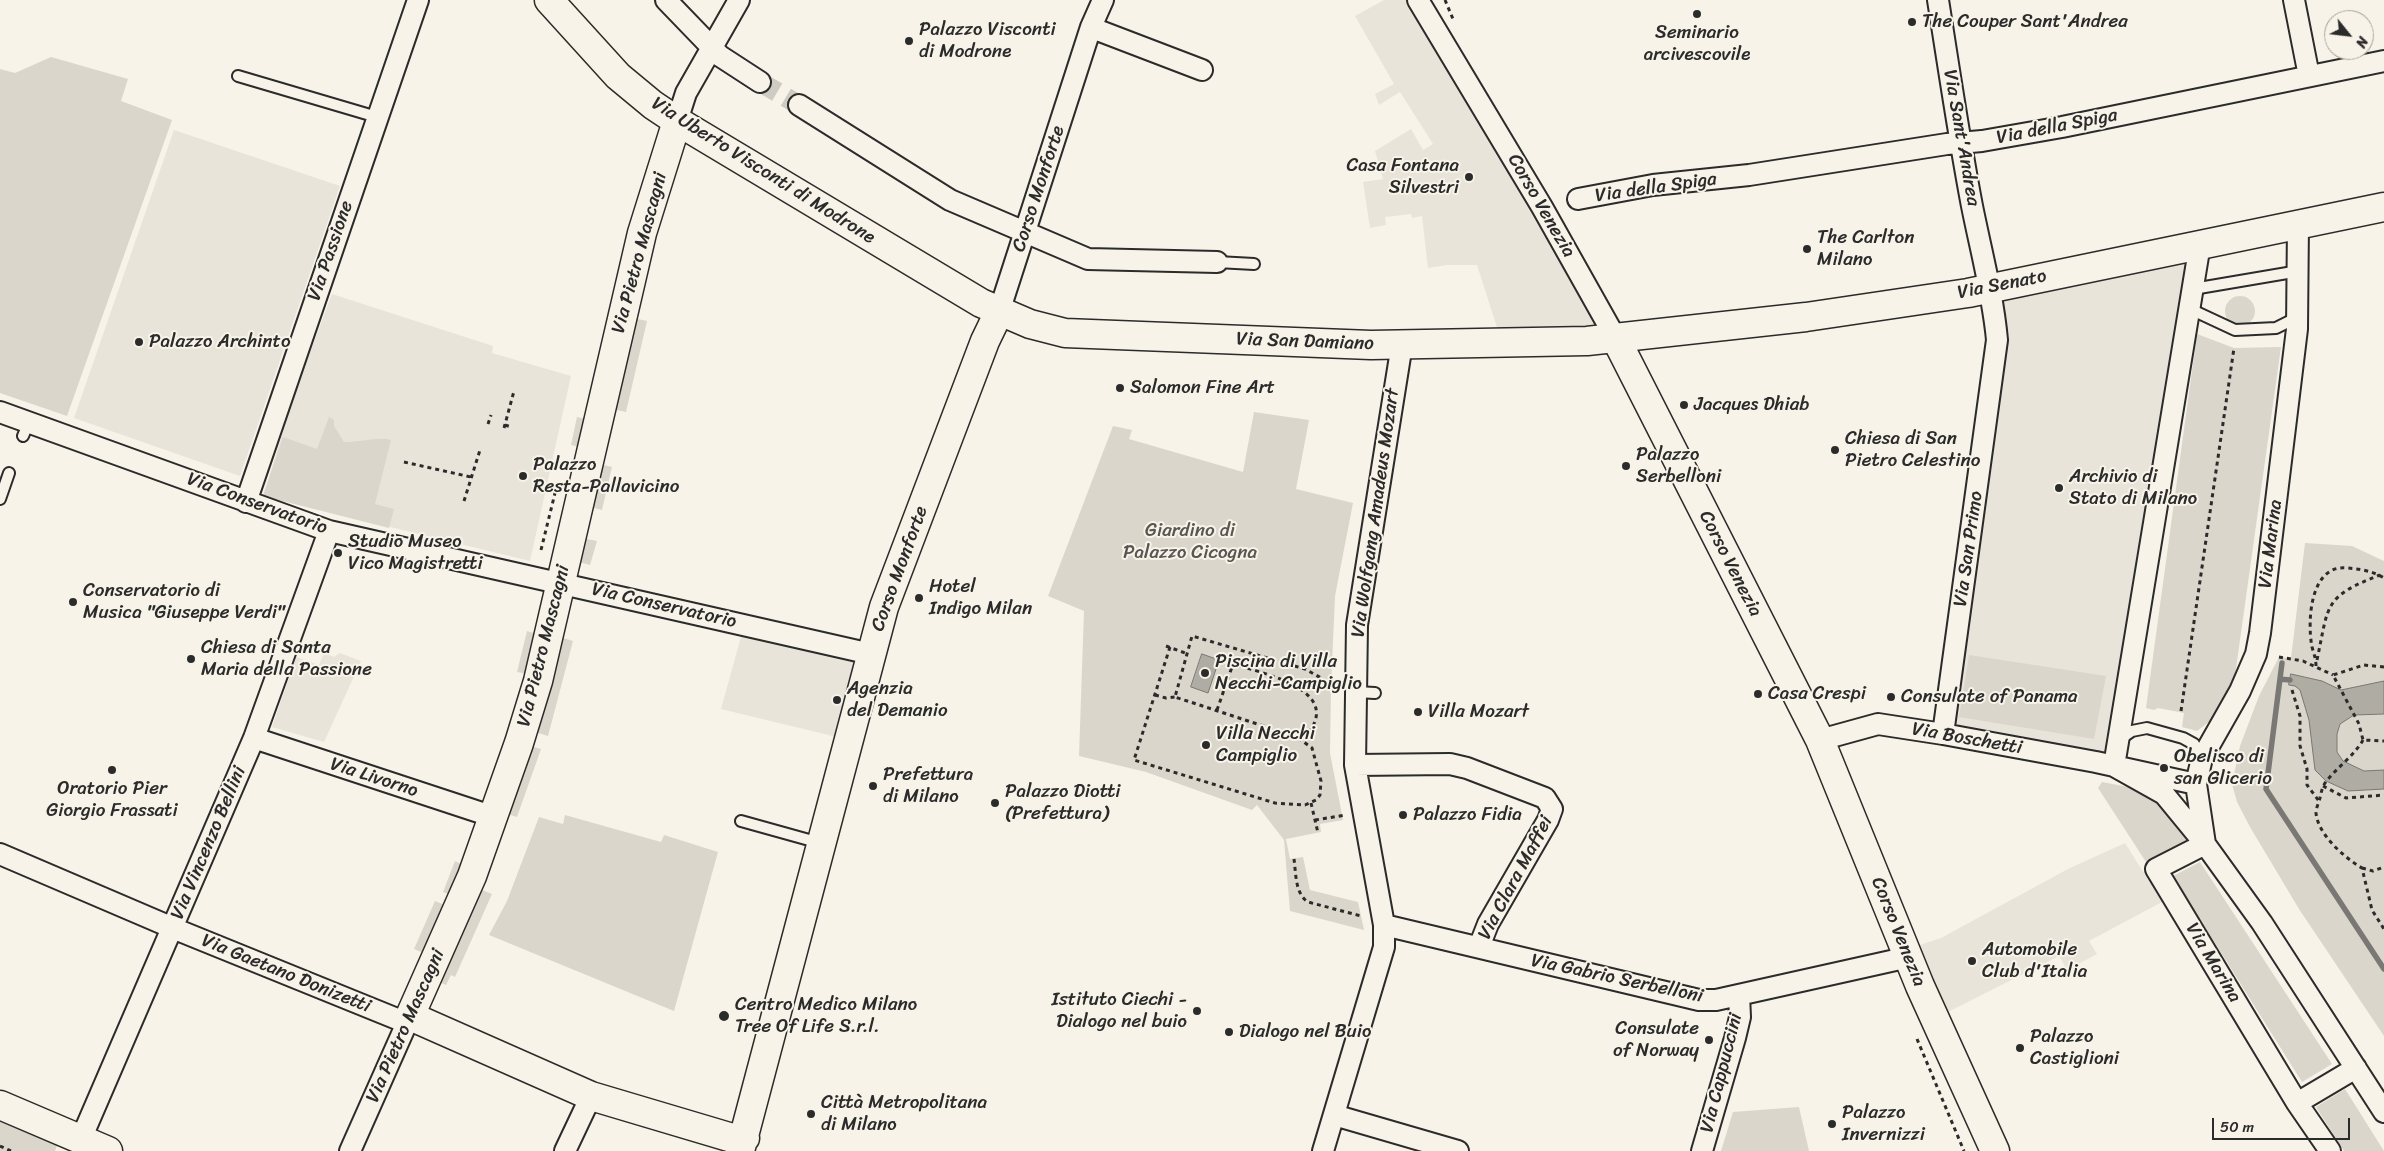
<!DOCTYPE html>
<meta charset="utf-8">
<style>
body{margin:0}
#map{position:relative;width:2384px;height:1151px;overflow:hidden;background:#f7f3e8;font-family:Sriracha,sans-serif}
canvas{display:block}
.north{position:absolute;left:2324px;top:10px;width:50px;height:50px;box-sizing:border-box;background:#f7f3e8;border:1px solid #a5a39c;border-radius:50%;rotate:119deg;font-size:14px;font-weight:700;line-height:20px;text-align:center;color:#2b2b2b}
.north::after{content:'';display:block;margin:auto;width:18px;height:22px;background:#2b2b2b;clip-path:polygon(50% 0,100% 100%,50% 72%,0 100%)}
.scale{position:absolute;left:2212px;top:1118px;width:138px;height:22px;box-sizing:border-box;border:2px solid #2b2b2b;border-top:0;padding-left:6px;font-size:15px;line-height:18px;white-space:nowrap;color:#2b2b2b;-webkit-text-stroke:4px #f7f3e8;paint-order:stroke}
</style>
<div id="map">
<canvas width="2384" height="1151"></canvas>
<div class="north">N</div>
<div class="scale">50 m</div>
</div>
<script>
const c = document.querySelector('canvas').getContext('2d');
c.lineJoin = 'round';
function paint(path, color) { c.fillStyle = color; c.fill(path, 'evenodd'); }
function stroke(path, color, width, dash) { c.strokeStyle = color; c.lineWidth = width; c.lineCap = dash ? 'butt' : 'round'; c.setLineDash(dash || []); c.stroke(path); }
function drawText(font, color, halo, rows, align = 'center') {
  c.font = font + ' Sriracha,sans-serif'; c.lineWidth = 4; c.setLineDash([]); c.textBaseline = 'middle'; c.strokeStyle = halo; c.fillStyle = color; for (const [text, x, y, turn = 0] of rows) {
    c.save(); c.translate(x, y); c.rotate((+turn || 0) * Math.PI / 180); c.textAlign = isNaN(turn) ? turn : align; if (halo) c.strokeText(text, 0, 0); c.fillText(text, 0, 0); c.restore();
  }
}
paint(new Path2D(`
 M1384,0H1415L1612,338L1502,343L1477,265H1447L1428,268L1422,216L1412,218L1411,214L1385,217L1386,225L1370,228L1363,182L1383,179L1375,151L1411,129L1423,150L1433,144L1400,92L1379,105L1375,94L1394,84L1355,16Z
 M174,130L340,186L240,476L74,418Z
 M2198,248L2112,764L1945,733L1999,341L1991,290Z
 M332,294L493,346L492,353L571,376L530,561L263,496L296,390Z
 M744,626L867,656L845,739L721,709Z
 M324,653L334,657L340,653L361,661L324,742L272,727L296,657L319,665Z
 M2125,843L2162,902L2089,941L2097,954L2067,970L2059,956L1938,1017L1908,949L1941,938L2068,869Z`), '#e8e4da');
paint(new Path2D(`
 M51,57L128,79L121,101L172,120L67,416L0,393V69L15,73Z
 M2225 311a15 15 0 1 1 30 0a15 15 0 1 1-30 0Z
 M633,318L647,321L626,412L612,409Z
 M2197,334L2234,348L2281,347L2233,690L2214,718L2197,731L2182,727L2184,713L2158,708L2154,710L2146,708Z
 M1254,412L1309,420L1296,489L1353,503L1335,596L1331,687L1330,753L1343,820L1320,824L1321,832L1286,839L1290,859L1303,857L1310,890L1358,902L1364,930L1290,911L1284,840L1257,805L1252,810L1146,772L1079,756L1084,611L1048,596L1113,426L1132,430L1129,439L1243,472Z
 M329,417L334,420V426L344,442C356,443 381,436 391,440L375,504L394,509L389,528L263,496L283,437L317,449Z
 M577,417L586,419L580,447L571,445Z
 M600,464L612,467L602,510L590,507Z
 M582,538L597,541L590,565L579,562Z
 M2305,543L2352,546L2384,561V1036L2299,909L2250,827L2237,802L2232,784L2240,746L2259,696L2279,657L2291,658Z
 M527,631L537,634L527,674L517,672Z
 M560,637L573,641L548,736L535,732Z
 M1969,655L2106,676L2094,739L1959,717Z
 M531,746L541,749L517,817L507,814Z
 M2102,782L2149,791L2160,796L2188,843L2148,865L2098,788Z
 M565,815L661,842L664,835L718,852L674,1011L489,935L507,901L539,817L563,824Z
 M455,861L464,865L451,895L443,892Z
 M2200,862L2332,1064L2302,1082L2173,876Z
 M480,889L492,894L455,977L451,975L446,985L439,982Z
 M435,901L447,906L426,954L414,949Z
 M2345,1089L2384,1151H2344L2316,1107Z
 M1799,1107L1809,1151H1721L1733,1112Z
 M0,1119L58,1143L55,1151H0Z`), '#dad6cc');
const water = new Path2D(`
 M1202,654L1219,660L1208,693L1191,687Z
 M2291,674L2322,681L2341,690L2384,681V714L2354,715L2340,724L2337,734V752L2343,761L2364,771L2384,770V789L2348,791L2326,781L2315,770L2309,720L2300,690L2295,686L2289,685Z`);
paint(water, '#afaca4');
stroke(water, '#7a7874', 1);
stroke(new Path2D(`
 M2282,663L2266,789L2384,969
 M2280,679L2290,680`), '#7a7874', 5.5);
stroke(new Path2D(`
 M760,82L799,105`), '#cecbc2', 20, [20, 10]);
const lane = new Path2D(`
 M238,76L377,117
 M1217,262L1254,264
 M2193,289L2299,271
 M2190,309L2235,330L2276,328L2298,317
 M23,436L29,422
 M0,499L9,473
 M1356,692L1375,693
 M2119,740L2132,731L2147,728L2183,738L2194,744L2202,758
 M741,821L820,843`);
const street = new Path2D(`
 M666,0L720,56L760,82
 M1418,0L1542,207L1615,337
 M1938,0C1949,69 1959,138 1972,206C1981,251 1993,295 1997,340L1943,734
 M2294,0L2309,76
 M1100,31L1202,70
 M799,105L950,200L1088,259L1217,262
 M677,121L686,93L739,0
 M1578,199L1653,185L1749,175L1947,144L1982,141L2062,127L2384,61
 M999,312L1091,27L1103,0
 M0,412L329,531L871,654
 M246,502L418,0
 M254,738L494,817
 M1820,740L1878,724L1943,734L2096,762L2196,784
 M1355,765L1450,764L1467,768L1545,798L1552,809L1548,820L1488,924L1479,947
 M2114,766L2200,244
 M2114,766L2164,794L2205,844L2262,923L2384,1112
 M2205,844L2196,784L2202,758L2240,691L2256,654L2260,633L2297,329L2298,223
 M2205,844L2156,869L2297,1103L2330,1151
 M0,854L180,931L407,1023
 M1384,925L1699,1000H1716L1909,957
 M2297,1103L2356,1068
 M1334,1115L1458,1151
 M81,1139L254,738L329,531
 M350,1151L410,1016
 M565,1151L591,1096
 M1323,1151L1384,947V925L1355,765L1357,625L1402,344
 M1702,1151L1735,1038L1740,1017L1739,995`);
const secondary = new Path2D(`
 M549,0L618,76L653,105L677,121L981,303L1030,324L1065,333L1371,345L1587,341L1806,317L1968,293L2384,207
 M677,121L642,233L538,681L519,743L472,876L410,1016L591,1096L729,1137L745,1138
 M1615,337L1820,740L1920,986L1995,1151
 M0,1105L108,1151
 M740,1151L884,607L985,341L999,312`);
stroke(lane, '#2b2b2b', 14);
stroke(street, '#2b2b2b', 24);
stroke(secondary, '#2b2b2b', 31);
stroke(new Path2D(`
 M1445,0L1453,19
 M488,424L491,415
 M505,425L511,427
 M504,428L514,391
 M404,462L471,477
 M464,501L480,450
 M541,550L557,485
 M1166,646L1188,654
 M1170,647L1134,760L1275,803L1305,805L1316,800L1320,795L1321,781L1312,748L1297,737L1175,697L1192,636L1305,669L1323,679L1334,691
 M2279,657L2303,661L2333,675
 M2317,660C2329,604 2323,597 2380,575
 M2316,666C2316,659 2314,654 2312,647C2307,621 2310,564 2347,568C2360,569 2373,571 2384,578
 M2384,667L2364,665L2333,675L2359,724L2363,740L2384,741
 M2292,690L2300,716V746L2307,769V785L2319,801
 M1155,695L1166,698L1175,697
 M1217,710L1233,664C1266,674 1350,692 1302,740
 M2181,711L2234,348
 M2363,740C2355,755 2336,768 2325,783C2322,788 2321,793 2320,798C2319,802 2316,808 2316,813C2318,835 2345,858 2362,868L2372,910L2384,929
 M2323,786L2346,798L2384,795
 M1311,803L1318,833
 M1315,820L1346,815
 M1294,859C1296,873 1295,894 1308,902L1361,916
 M2362,868L2373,871L2384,867
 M1917,1039L1964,1151
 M0,1146L11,1151`), '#2b2b2b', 3, [4, 4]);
stroke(lane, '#f7f3e8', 10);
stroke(street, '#f7f3e8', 20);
stroke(secondary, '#f7f3e8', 28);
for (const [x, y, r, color] of [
 [1697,14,5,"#2b2b2b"],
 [1912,22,5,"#2b2b2b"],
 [909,41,5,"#2b2b2b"],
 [1469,177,5,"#2b2b2b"],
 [1807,249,5,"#2b2b2b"],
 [139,342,5,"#2b2b2b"],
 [1120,388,5,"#2b2b2b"],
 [1684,405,5,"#2b2b2b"],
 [1835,450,5,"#2b2b2b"],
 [1626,466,5,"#2b2b2b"],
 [523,476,5,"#2b2b2b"],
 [2059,488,5,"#2b2b2b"],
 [338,553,5,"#2b2b2b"],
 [919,598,5,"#2b2b2b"],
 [73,602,5,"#2b2b2b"],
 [191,659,5,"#2b2b2b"],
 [1205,673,5,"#2b2b2b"],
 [1758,694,5,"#2b2b2b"],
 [1891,697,5,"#2b2b2b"],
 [837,700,5,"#2b2b2b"],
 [1418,712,5,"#2b2b2b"],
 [1206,745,5,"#2b2b2b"],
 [2164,768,5,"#2b2b2b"],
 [112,770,5,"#2b2b2b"],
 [873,786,5,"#2b2b2b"],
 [995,803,5,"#2b2b2b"],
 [1403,815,5,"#2b2b2b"],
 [1972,961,5,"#2b2b2b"],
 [1197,1011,5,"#2b2b2b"],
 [724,1016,6,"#2b2b2b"],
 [1229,1032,5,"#2b2b2b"],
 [1709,1040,5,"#2b2b2b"],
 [2020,1048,5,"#2b2b2b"],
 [811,1114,5,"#2b2b2b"],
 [1832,1124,5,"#2b2b2b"]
]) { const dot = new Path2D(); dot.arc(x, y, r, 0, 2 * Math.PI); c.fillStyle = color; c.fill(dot); stroke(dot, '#f7f3e8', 2); }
drawText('19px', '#2b2b2b', '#f7f3e8', [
 ["The Couper Sant'Andrea",1922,22],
 ["Palazzo Visconti",919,30],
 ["di Modrone",919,52],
 ["Seminario",1697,33,"center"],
 ["arcivescovile",1697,55,"center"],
 ["Casa Fontana",1459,166,"right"],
 ["Silvestri",1459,188,"right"],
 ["The Carlton",1817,238],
 ["Milano",1817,260],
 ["Palazzo Archinto",149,342],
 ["Salomon Fine Art",1130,388],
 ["Jacques Dhiab",1694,405],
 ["Chiesa di San",1845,439],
 ["Pietro Celestino",1845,461],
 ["Palazzo",1636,455],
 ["Serbelloni",1636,477],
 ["Palazzo",533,465],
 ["Resta-Pallavicino",533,487],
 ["Archivio di",2069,477],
 ["Stato di Milano",2069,499],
 ["Studio Museo",348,542],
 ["Vico Magistretti",348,564],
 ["Hotel",929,587],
 ["Indigo Milan",929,609],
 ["Conservatorio di",83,591],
 ["Musica \"Giuseppe Verdi\"",83,613],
 ["Chiesa di Santa",201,648],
 ["Maria della Passione",201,670],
 ["Piscina di Villa",1215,662],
 ["Necchi-Campiglio",1215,684],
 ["Agenzia",847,689],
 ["del Demanio",847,711],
 ["Casa Crespi",1768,694],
 ["Consulate of Panama",1901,697],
 ["Villa Mozart",1428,712],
 ["Villa Necchi",1216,734],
 ["Campiglio",1216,756],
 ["Obelisco di",2174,757],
 ["san Glicerio",2174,779],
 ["Prefettura",883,775],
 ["di Milano",883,797],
 ["Oratorio Pier",112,789,"center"],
 ["Giorgio Frassati",112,811,"center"],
 ["Palazzo Diotti",1005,792],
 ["(Prefettura)",1005,814],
 ["Palazzo Fidia",1413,815],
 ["Automobile",1982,950],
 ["Club d'Italia",1982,972],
 ["Istituto Ciechi -",1187,1000,"right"],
 ["Dialogo nel buio",1187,1022,"right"],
 ["Centro Medico Milano",735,1005],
 ["Tree Of Life S.r.l.",735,1027],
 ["Consulate",1699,1029,"right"],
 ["of Norway",1699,1051,"right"],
 ["Dialogo nel Buio",1239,1032],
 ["Palazzo",2030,1037],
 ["Castiglioni",2030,1059],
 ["Città Metropolitana",821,1103],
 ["di Milano",821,1125],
 ["Palazzo",1842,1113],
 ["Invernizzi",1842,1135]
], 'left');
drawText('19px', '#2b2b2b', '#f7f3e8', [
 ["Via della Spiga",2057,127,-11],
 ["Via Sant'Andrea",1961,138,80],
 ["Via Uberto Visconti di Modrone",763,171,32],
 ["Via della Spiga",1656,188,-8],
 ["Corso Monforte",1039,189,-72],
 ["Corso Venezia",1541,206,60],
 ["Via Passione",331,251,-71],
 ["Via Pietro Mascagni",640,253,-75],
 ["Via Senato",2002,285,-11],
 ["Via San Damiano",1305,342,2],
 ["Via Conservatorio",257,504,20],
 ["Via Wolfgang Amadeus Mozart",1376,513,-82],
 ["Via Marina",2271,544,-83],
 ["Via San Primo",1969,549,-82],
 ["Corso Venezia",1730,564,63],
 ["Corso Monforte",900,569,-70],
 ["Via Conservatorio",664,606,13],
 ["Via Pietro Mascagni",544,646,-76],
 ["Via Boschetti",1967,739,10],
 ["Via Livorno",374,778,18],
 ["Via Vincenzo Bellini",209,843,-67],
 ["Via Clara Maffei",1516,878,-62],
 ["Corso Venezia",1898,932,68],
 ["Via Marina",2213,963,59],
 ["Via Gaetano Donizetti",286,974,22],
 ["Via Gabrio Serbelloni",1617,979,12],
 ["Via Pietro Mascagni",406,1026,-66],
 ["Via Cappuccini",1722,1073,-76]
]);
drawText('19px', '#575653', '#f7f3e8', [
 ["Giardino di",1190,531],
 ["Palazzo Cicogna",1190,553]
]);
</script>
